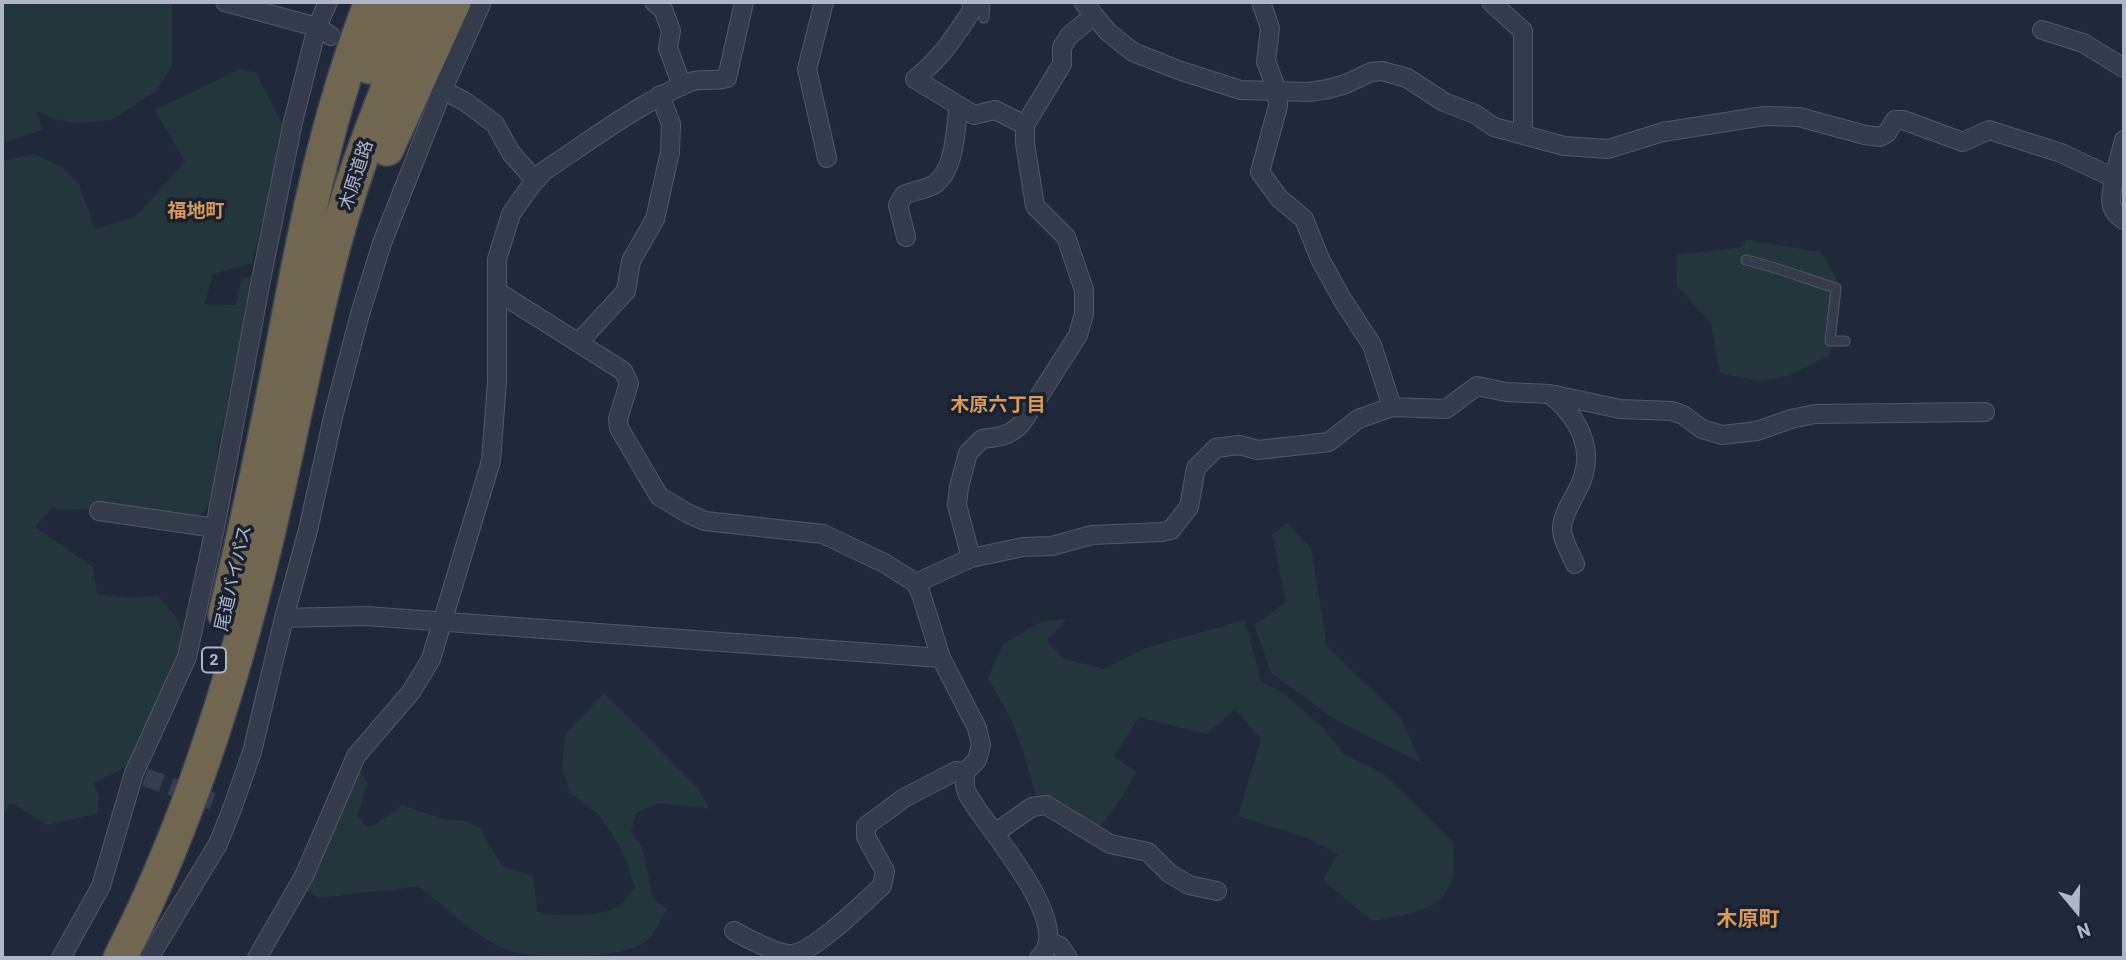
<!DOCTYPE html>
<meta charset="utf-8">
<style>
body{margin:0}
#map{position:relative;width:2126px;height:960px;overflow:hidden;background:#20293a;font-family:Barlow,sans-serif}
canvas{display:block}
.frame{position:absolute;inset:0;border:4px solid #aeb6c7;pointer-events:none}
.north{position:absolute;left:2042px;top:876px;width:70px;height:70px;-webkit-text-stroke:5px #19202f;paint-order:stroke;rotate:161deg;font-size:19px;font-weight:700;line-height:28px;text-align:center;color:#aeb6c7}
.north::after{content:'';display:block;margin:auto;width:24px;height:32px;background:#aeb6c7;clip-path:polygon(50% 0,100% 100%,50% 72%,0 100%)}
</style>
<div id="map">
<canvas width="2126" height="960"></canvas>
<div class="frame"></div>
<div class="north">N</div>
</div>
<script>
const c = document.querySelector('canvas').getContext('2d');
c.lineJoin = 'round';
function paint(path, color) { c.fillStyle = color; c.fill(path, 'evenodd'); }
function stroke(path, color, width, dash) { c.strokeStyle = color; c.lineWidth = width; c.lineCap = dash ? 'butt' : 'round'; c.setLineDash(dash || []); c.stroke(path); }
function drawText(font, color, halo, rows, align = 'center') {
  c.font = font + ' Barlow,"Noto Sans JP",sans-serif'; c.lineWidth = 7; c.setLineDash([]); c.textBaseline = 'middle'; c.strokeStyle = halo; c.fillStyle = color; for (const [text, x, y, turn = 0] of rows) {
    c.save(); c.translate(x, y); c.rotate((+turn || 0) * Math.PI / 180); c.textAlign = isNaN(turn) ? turn : align; if (halo) c.strokeText(text, 0, 0); c.fillText(text, 0, 0); c.restore();
  }
}
paint(new Path2D(`
 M2,2H172V65L156,91L112,120L76,123L54,119L38,111L42,130L2,143Z
 M240,69L255,72L285,129L252,263L213,274L205,304L236,305L242,277L254,278L217,452L214,500L199,517L114,509L57,510L54,506L35,527L93,567L97,594L130,598L158,596C166,606 181,619 182,633C184,653 141,746 127,764C121,772 104,778 94,783L99,796L97,814L47,825L11,803L2,815V161L34,154L62,167L79,184L95,229L135,217L185,162L155,110Z
 M1746,240L1821,252L1842,288L1830,356L1787,376L1760,381L1720,373L1711,323L1677,286L1676,255L1742,247Z
 M1287,523L1311,548L1327,646L1401,718L1421,763L1336,720L1271,673L1254,625L1286,602L1272,535Z
 M1067,619L1047,640L1062,658L1104,669L1145,648L1245,620L1261,682L1281,691L1324,729L1344,754L1385,775L1453,842C1453,852 1456,866 1453,875C1442,915 1406,914 1372,921L1323,880L1338,854L1307,838L1238,816L1261,739L1235,709L1207,734L1139,717L1114,756L1136,772L1124,794L1098,830L1036,797L1023,750L1010,718L988,678L1003,644L1041,622Z
 M604,693L697,787L710,809L658,803L636,813L631,832L642,847L653,899L667,909C661,919 655,933 647,941C620,960 539,960 507,950C475,937 448,909 421,888C406,884 398,893 384,890L318,898L304,889L358,769L368,784L357,815L366,826L375,825L402,805L443,819L465,821L481,828L488,845L504,867L534,876L537,912C557,916 603,918 621,905C626,901 631,892 635,887L621,848L599,815L570,793L562,767L565,734Z`), '#22363b');
stroke(new Path2D(`
 M145,777L220,804`), '#353e4f', 18, [18, 9]);
const service = new Path2D(`
 M984,18L985,2
 M1746,260C1777,267 1806,279 1836,288L1830,341H1845`);
const minor = new Path2D(`
 M225,2L317,27L331,36
 M654,2L663,9L671,31L668,48L682,86
 M824,2L807,69L827,158
 M971,2L973,9C952,40 944,55 915,79L974,115L995,110L1025,125
 M1083,2L1108,32L1133,52L1181,71L1241,90L1309,92L1328,89L1346,84L1371,72L1382,71L1407,78L1444,102L1475,114L1494,127L1564,146L1608,149L1663,132L1764,116L1799,117L1865,135L1880,137L1887,133L1895,120H1903L1963,142L1989,130L2061,153L2114,178C2111,197 2106,209 2124,220
 M1261,2L1270,28L1266,62L1277,90L1278,106L1260,172L1279,198L1304,219L1320,259L1342,299L1372,345L1392,407
 M1491,2L1523,31V133
 M2042,30L2083,43L2124,68
 M432,85L464,101L495,124L511,153L535,180
 M2114,178L2124,140
 M906,237L898,205L904,195C913,191 928,189 935,184C956,168 955,129 959,106
 M498,292L623,371L629,383L618,419L619,428L659,496L687,513L705,521L823,534L884,563L916,583L921,594L941,658L977,728L981,745L977,760L965,772C965,779 964,787 967,793C983,825 1078,925 1039,958
 M579,342L626,291L631,261L655,219L670,152L671,124L660,95
 M1550,394C1580,419 1597,452 1578,489C1572,501 1562,515 1562,529C1562,540 1571,554 1575,564
 M99,511L215,528
 M971,558L957,505L959,487L968,453L982,439C999,437 1010,436 1022,423L1078,335L1084,314V290L1066,237L1035,206L1025,143V125L1062,64V47L1069,36L1093,16
 M916,583L971,558L1023,547L1052,546L1092,535L1162,532L1171,530L1189,507L1196,468L1216,448L1239,445L1258,450L1329,442L1358,419L1392,407L1446,409L1477,386L1506,392L1550,394L1620,409L1672,411L1683,415L1702,429L1722,435L1757,431L1791,419L1815,414L1985,412
 M284,618L366,616L941,658
 M995,833L1032,807L1046,805L1110,844L1148,852L1169,873L1189,885L1217,891
 M734,931C746,938 777,954 790,954C812,955 864,902 882,886L885,871L866,837V826L904,798L956,771L965,772
 M1050,942L1060,946L1068,958
 M61,958L101,886L134,773L187,657L215,528L261,280L293,122L317,27L328,2
 M149,958L218,844L232,809L252,752L284,618L308,530L334,413L360,314L382,243L443,89L482,2
 M257,958L304,876L356,756L411,692L431,659L491,461L497,381V259L511,214L530,187L544,171C591,140 638,104 690,82C701,78 715,82 727,78L744,2`);
const motorway = new Path2D(`
 M369,67L398,2
 M387,149L454,2
 M225,615C246,527 265,439 282,350C304,232 327,114 371,2
 M120,958C182,838 225,707 258,575C286,466 305,354 334,245C357,161 389,80 425,2`);
stroke(service, '#515968', 11);
stroke(minor, '#515968', 20);
stroke(motorway, '#3e4655', 36);
stroke(service, '#343b4a', 9);
stroke(minor, '#343b4a', 18);
stroke(motorway, '#716750', 33);
for (const [x, y, w] of [
 [214,660,24]
]) { const box = new Path2D(); box.roundRect(x - w / 2, y - 12.5, w, 25, 5); c.fillStyle = '#19202f'; c.fill(box); stroke(box, '#aeb6c7', 2); }
drawText('bold 16px', '#aeb6c7', null, [
 ["2",214,660]
]);
drawText('18px', '#aeb6c7', '#19202f', [
 ["木原道路",356,175,-72],
 ["尾道バイパス",233,578,-77]
]);
drawText('bold 19px', '#d99a57', '#19202f', [
 ["福地町",196,211],
 ["木原六丁目",998,405]
]);
drawText('bold 21px', '#d99a57', '#19202f', [
 ["木原町",1748,919]
]);
</script>
